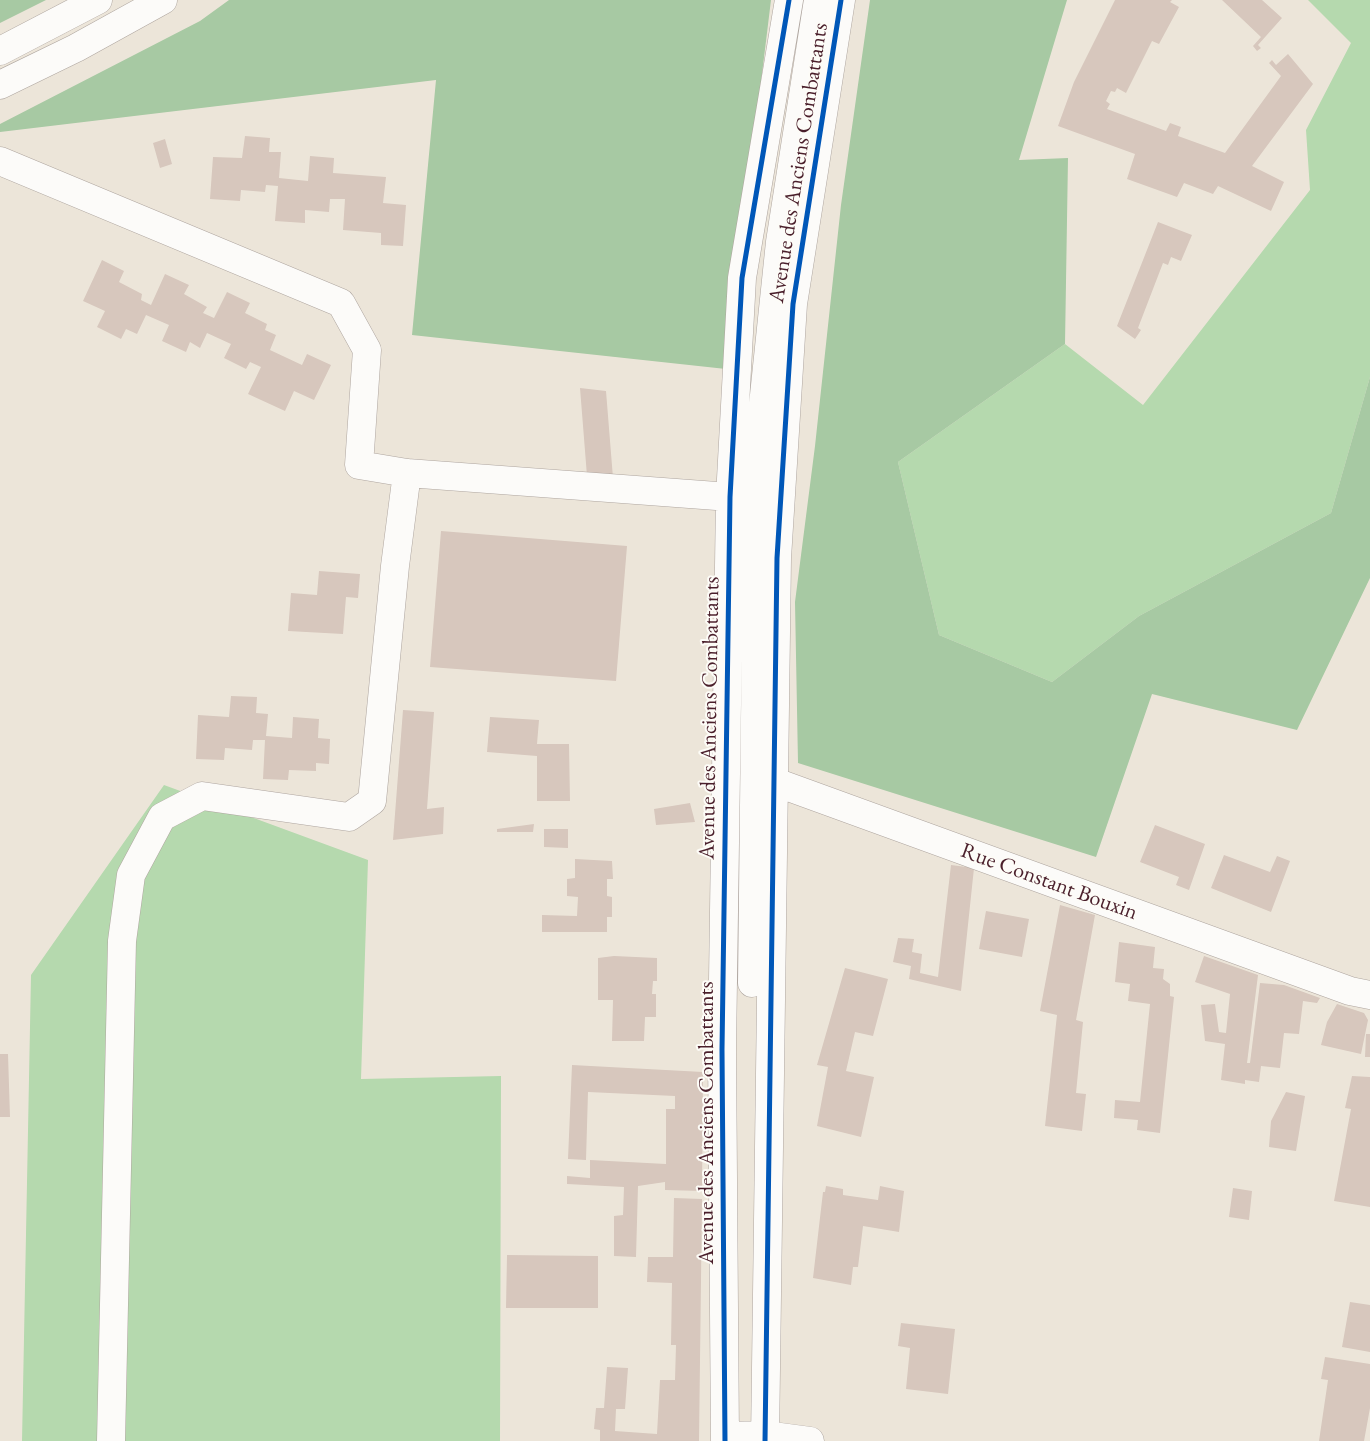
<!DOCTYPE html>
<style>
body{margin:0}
canvas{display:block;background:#ece5d9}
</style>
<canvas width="1370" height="1441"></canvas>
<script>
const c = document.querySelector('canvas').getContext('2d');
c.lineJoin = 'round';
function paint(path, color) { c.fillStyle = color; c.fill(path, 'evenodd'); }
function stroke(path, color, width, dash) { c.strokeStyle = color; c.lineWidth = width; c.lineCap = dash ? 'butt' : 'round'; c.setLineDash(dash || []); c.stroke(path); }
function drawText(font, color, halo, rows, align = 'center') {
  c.font = font + ' "EB Garamond",serif'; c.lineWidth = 4; c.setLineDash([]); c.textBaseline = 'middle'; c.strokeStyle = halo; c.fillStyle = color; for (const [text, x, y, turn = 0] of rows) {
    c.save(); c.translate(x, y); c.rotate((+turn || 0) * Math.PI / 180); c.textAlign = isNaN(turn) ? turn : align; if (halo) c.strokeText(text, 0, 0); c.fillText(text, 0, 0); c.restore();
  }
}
paint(new Path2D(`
 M1308,0H1370V377L1331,513L1139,616L1052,682L939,635L898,462L1065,344L1143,405L1310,190L1306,130L1351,43Z
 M164,785L368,860L361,1079L501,1076L500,1441H22L31,975Z`), '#b5d9ae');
paint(new Path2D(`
 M0,0H46L0,23Z
 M229,0H771L726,369L412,335L436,80L0,132V124L200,21Z
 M870,0H1067L1019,160L1068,158L1065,344L898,462L939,635L1052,682L1139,616L1331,513L1370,377V578L1297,730L1152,694L1096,857L798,763L795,602L815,446L841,205Z`), '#a7c9a3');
paint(new Path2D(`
 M1115,0H1172L1170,2L1179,7L1159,44L1152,41L1126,93L1117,88L1115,92L1111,91L1106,101L1110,104L1107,109L1166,131L1170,123L1181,127L1178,136L1225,153L1281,76L1269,63L1272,60L1276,65L1288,54L1313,84L1252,166L1284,182L1271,211L1218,186L1213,194L1184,183L1177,197L1127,179L1135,154L1058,126L1074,82Z
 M1222,0H1262L1282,18L1258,45L1261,48L1257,51L1253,46L1261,37Z
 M245,136L270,138L269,152H281L279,178L308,181L310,156L334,158L333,173L386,177L383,203L406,205L403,246L381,245V233L343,230L345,199H330L329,212L305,210V223L275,221L278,186L266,185L265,192L241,190L240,201L210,199L213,157L242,158Z
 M165,139L172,164L160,168L153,143Z
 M1158,222L1192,235L1181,261L1171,257L1168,265L1163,263L1138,328L1141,330L1135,339L1117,326Z
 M102,260L124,271L119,282L142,294L141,300L151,305L165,274L189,285L184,294L207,307L203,313L214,318L227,292L250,303L245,313L267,324L265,330L276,335L270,350L302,365L307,354L331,365L314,400L294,391L285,411L248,394L261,367L250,362L246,369L224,358L231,344L207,333L200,348L190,342L186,352L162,341L169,325L146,315L137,334L126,329L121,339L97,327L105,311L83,301Z
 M580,388L606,391L613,478L587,476Z
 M441,531L627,546L616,681L430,667Z
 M319,571L360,574L358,598L346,597L343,634L288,631L291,593L317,595Z
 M231,696L257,697L256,713L268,714L266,736L292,738L293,717L319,719L318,738L330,739L329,764L316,763V771L289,770L288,780L263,779L265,740H253L252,750L225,748L224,760L196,759L198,715L229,717Z
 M403,710L434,712L427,809L444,807L443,834L393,840Z
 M490,717L539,720L537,744H569L570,801H537V756L487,752Z
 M690,803L695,822L656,825L654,809Z
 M534,824L533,832H497V829Z
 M1155,825L1205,844L1189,890L1176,885L1179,877L1140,862Z
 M544,829H568V848L544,847Z
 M1224,855L1270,872L1277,856L1290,861L1271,912L1211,888Z
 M575,859L612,861L613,879H607V896L612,897V917H607V932H542V915L577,916L578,897L567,896V879L575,878Z
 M951,865L974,868L961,991L909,979L911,966L893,962L898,938L914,939L912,952L922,954L920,973L938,977Z
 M1060,905L1095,915L1076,1020L1083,1022L1076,1093L1086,1094L1082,1131L1045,1126L1057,1015L1040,1011Z
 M986,911L1029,919L1022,957L979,949Z
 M1119,942L1155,947L1153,968L1164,969L1163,979L1170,984V996L1174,997L1160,1133L1137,1130L1138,1120L1114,1118L1115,1100L1140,1102L1150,1004L1128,1001L1130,984L1115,982Z
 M614,956L657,958V981H653L652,994H656V1017H645L644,1041H612L613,1000H598V958Z
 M1204,956L1258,975L1247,1063H1250L1260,983L1284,985L1320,998L1317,1003L1303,1001L1299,1034L1284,1033L1280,1068L1261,1066L1259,1082L1245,1080V1084L1221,1080L1225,1044L1205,1041L1201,1005L1215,1004L1219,1032L1226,1033L1230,994L1195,982Z
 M845,968L888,979L873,1036L855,1032L846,1071L874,1077L861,1137L817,1126L828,1067L817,1065Z
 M1337,1004L1364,1013L1368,1020L1361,1054L1321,1045L1327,1022Z
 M1366,1034H1370V1057H1365Z
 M0,1054H8L10,1117H0Z
 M572,1065L703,1072L702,1191L665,1190V1182L638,1186L636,1257L614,1256V1216L623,1215L624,1187L567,1184V1176L590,1178V1160L666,1164V1109H675V1096L588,1092L586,1160L568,1159Z
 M1352,1076L1370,1077V1207L1334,1201L1351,1109L1345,1108Z
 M1286,1092L1305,1096L1296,1151L1269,1147L1271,1121Z
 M826,1186L843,1189V1195L878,1200L880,1186L904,1191L899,1232L863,1226L858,1267H853L851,1285L813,1278L823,1192H825Z
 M1233,1188L1252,1191L1249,1220L1229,1217Z
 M674,1198L702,1199L699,1441H600V1430L594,1429L596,1408H604L607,1367L628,1368L625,1409H616L615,1431L657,1434L660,1380H675L676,1345H671L672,1283L647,1282L648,1257H673Z
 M507,1255L598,1256V1308H506Z
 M1350,1302L1370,1305V1352L1342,1347Z
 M901,1323L955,1329L948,1394L906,1389L910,1348L898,1346Z
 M1325,1357L1370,1364V1408L1364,1441H1319L1328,1380L1321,1379Z`), '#d7c7bd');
const minor = new Path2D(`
 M0,161L341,303L367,350L359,465L407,473L730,497
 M758,780L775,782L1350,991L1370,995
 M752,983L758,453L780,242L818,0
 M725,1436L765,1435L810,1441
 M111,1441L122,941L131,875L162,817L202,796L349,817L372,801L395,566L407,473
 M725,1441L722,1049L730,497L742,278L789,0
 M765,1441L777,558L793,304L841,0`);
const major = new Path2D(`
 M0,51L98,0
 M0,85L76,48L163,0`);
stroke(minor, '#aea59f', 29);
stroke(major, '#aea59f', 29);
stroke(minor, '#fcfbf9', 28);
stroke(major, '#fcfbf9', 28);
stroke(new Path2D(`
 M725,1441L722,1049L730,497L742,278L789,0
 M765,1441L777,558L793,304L841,0`), '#0057b8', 5);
drawText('22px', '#4a1f2b', '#fdfcf7', [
 ["Avenue des Anciens Combattants",799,163,-81],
 ["Avenue des Anciens Combattants",710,718,-89],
 ["Rue Constant Bouxin",1049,882,20],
 ["Avenue des Anciens Combattants",707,1123,-90]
]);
</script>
